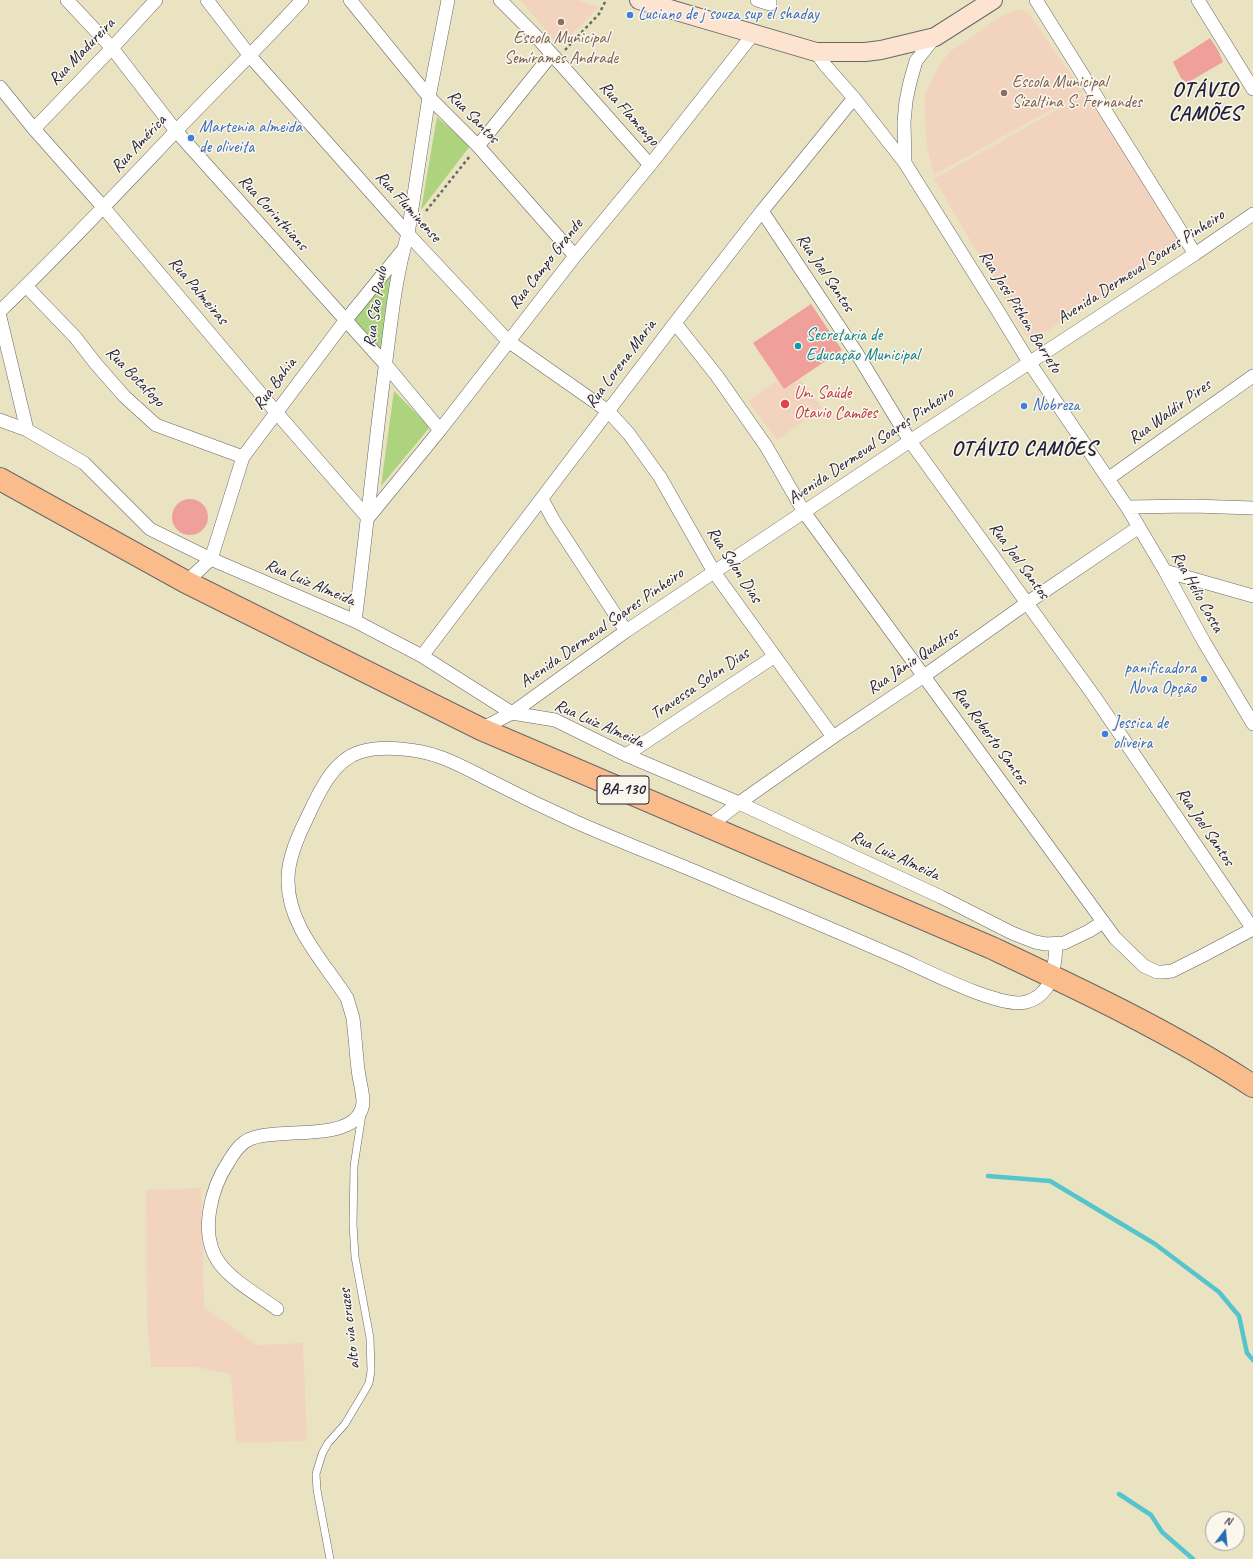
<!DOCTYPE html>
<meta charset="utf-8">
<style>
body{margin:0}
#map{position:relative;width:1253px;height:1559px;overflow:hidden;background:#e9e3c2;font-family:Caveat,sans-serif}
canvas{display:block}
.north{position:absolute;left:1205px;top:1511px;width:40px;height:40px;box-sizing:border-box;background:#fbf7ec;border:1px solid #a4a2a5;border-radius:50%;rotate:16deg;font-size:11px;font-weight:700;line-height:16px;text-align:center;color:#22223b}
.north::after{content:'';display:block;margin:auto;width:14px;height:18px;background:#1f6fb2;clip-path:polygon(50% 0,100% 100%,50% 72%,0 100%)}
</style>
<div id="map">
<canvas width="1253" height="1559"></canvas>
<div class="north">N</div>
</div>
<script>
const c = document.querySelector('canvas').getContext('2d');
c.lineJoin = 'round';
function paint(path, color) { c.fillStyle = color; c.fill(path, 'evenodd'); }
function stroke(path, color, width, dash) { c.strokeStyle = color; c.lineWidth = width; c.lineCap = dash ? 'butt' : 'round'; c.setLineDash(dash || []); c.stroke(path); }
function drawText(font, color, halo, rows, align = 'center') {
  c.font = font + ' Caveat,sans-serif'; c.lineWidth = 3; c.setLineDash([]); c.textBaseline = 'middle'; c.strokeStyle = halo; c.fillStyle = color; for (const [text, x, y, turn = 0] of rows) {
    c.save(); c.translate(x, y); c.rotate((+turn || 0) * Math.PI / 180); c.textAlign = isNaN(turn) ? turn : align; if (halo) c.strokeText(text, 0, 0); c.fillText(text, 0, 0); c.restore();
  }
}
paint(new Path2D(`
 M520,0H578L599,7L560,46L552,38Z
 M1021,9L1029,14L1083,92L934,175L927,147L925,118V94L938,68L950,51L959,46L994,20L1012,11Z
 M1085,94L1185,243L1030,342L934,179Z
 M793,369L822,408L777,440L748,401Z
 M201,1188L204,1307L257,1345L303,1343L307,1441L236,1443L231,1374L197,1367H151L147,1318L146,1190Z`), '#f2d4be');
paint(new Path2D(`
 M437,117L470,146L421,210Z
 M394,268L381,351L350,320Z
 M394,391L430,427L381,486Z`), '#add37e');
stroke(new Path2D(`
 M988,1176L1050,1181L1155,1244L1219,1292L1239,1316L1247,1353L1253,1360
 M1119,1494L1151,1515L1162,1532L1193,1559`), '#56c4cc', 4.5);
paint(new Path2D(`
 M1210,38L1218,50L1223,62L1187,83L1181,78L1173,62Z
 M811,304L842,350L784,389L753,343Z
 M172 517a18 18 0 1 1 36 0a18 18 0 1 1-36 0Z`), '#efa09a');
const lane = new Path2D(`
 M330,1559L317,1490L316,1474L322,1454L328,1443L345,1424L364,1392L369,1383L371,1371L370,1338L355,1257L353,1224L354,1166L362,1114`);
const street = new Path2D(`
 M67,0L112,48L176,131L386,365L440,430
 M207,0L250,56L408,234L508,341L608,411L629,434L660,477L714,572L833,737
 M350,0L429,97L478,146L575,256
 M500,0L534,34L650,165
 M757,0L770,4V0
 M1036,0L1195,254
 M1198,0L1253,89
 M816,52L825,65L854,98L905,163L996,308L1029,362L1127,507L1165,571L1204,642L1253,724
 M0,87L34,129L104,208L276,412L368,518L440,430L575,256L650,165L754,33
 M34,129L112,48L156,0
 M478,146L551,55
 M905,163L904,122L906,101L910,82L916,61L935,37
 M762,211L856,352L910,441L1094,696L1253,929
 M26,286L75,337L96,364L125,397L156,425L243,457
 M0,311C61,253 118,192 176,131C218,87 261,45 302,0
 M0,317L27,430
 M675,323L717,376L766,446L804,512L1115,938L1144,966L1157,972H1163L1172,971L1202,956L1253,929
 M0,420L27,430L84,463L150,529L211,559L355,621L422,656L512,713L555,720L626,755L739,803L941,897L1012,933L1035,942L1046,944L1064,943L1089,931L1103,922
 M1109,478L1253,376
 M542,499L554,521L626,631
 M1127,507L1193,506L1253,508
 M1165,571L1253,596
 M186,582L211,559L243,457L345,321L402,251
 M355,621C366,537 374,452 385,368C391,323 395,277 408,234L429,97L448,0
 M422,656L675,323L762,211L854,98
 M481,729L512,713L626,631L714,572L910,441L1195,254L1253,214
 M626,755L775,656
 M708,827L739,803L833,737L924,676L1027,603L1139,527
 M277,1309C258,1295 234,1282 220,1264C198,1235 211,1188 229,1161C234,1153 240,1143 250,1139C276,1128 341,1140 358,1116C360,1113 363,1107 363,1102C363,1092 359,1080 358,1069C356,1052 355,1035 353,1018L347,998C324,962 287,925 288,879C288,858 298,836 307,818C318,794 333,760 360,752C383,745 418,749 440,757C457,763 473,772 489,780C518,795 547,809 576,822C619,841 663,858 706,876C772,904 839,932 905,961C929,972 1002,1009 1026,1002C1053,995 1055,967 1056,945`);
const secondary = new Path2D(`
 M639,0L816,52H865L881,50L935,37L993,0`);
const highway = new Path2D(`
 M0,479L186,582L481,729L992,948C1081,990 1171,1032 1253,1086`);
stroke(lane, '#68666a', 8);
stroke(street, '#68666a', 14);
stroke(secondary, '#68666a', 20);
stroke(highway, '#68666a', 24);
stroke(new Path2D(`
 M565,50L599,14L606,0
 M426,211L470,156`), '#68666a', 2.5, [3, 3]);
stroke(lane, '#fff', 7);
stroke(street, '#fff', 13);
stroke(secondary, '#fde4d1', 18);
stroke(highway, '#fabc8b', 22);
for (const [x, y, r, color] of [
 [630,15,4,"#3f7fe0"],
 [561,22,4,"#8d6e63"],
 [1004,93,4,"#8d6e63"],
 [191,138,4,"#3f7fe0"],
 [798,346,4,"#0f9aa8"],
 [785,404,5,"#e0444e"],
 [1024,406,4,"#3f7fe0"],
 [1204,679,4,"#3f7fe0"],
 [1105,734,4,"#3f7fe0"]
]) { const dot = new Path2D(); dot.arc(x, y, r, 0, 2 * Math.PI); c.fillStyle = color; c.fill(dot); stroke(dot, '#fbf7ec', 1.5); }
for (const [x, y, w] of [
 [623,790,52]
]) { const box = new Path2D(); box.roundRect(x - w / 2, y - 14, w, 28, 3); c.fillStyle = '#fbf7ec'; c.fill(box); stroke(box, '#22223b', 1); }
drawText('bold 16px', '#22223b', null, [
 ["BA-130",623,790]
]);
drawText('17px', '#366cbe', '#fbf7ec', [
 ["Luciano de j souza sup el shaday",638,15],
 ["Martenia almeida",199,128],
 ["de oliveita",199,148],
 ["Nobreza",1032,406],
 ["panificadora",1196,669,"right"],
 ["Nova Opção",1196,689,"right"],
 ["Jessica de",1113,724],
 ["oliveira",1113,744]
], 'left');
drawText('17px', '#785e54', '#fbf7ec', [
 ["Escola Municipal",561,39],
 ["Semírames Andrade",561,59],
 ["Escola Municipal",1012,83,"left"],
 ["Sizaltina S. Fernandes",1012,103,"left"]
]);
drawText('17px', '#22223b', '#fbf7ec', [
 ["Rua Madureira",82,52,-46],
 ["Rua Flamengo",629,114,48],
 ["Rua Santos",473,117,46],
 ["Rua América",139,144,-47],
 ["Rua Fluminense",408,207,48],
 ["Rua Corinthians",273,213,48],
 ["Rua Campo Grande",546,264,-52],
 ["Avenida Dermeval Soares Pinheiro",1141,267,-33],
 ["Rua Joel Santos",825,273,56],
 ["Rua Palmeiras",198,291,50],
 ["Rua São Paulo",376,307,-81],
 ["Rua José Pithon Barreto",1020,312,58],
 ["Rua Lorena Maria",621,364,-53],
 ["Rua Botafogo",135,377,46],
 ["Rua Bahia",275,384,-53],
 ["Rua Waldir Pires",1170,412,-36],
 ["Avenida Dermeval Soares Pinheiro",871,446,-34],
 ["Rua Joel Santos",1019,561,54],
 ["Rua Solon Dias",734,565,57],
 ["Rua Luiz Almeida",310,583,23],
 ["Rua Helio Costa",1197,592,61],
 ["Avenida Dermeval Soares Pinheiro",602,628,-35],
 ["Rua Jânio Quadros",913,661,-34],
 ["Travessa Solon Dias",700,684,-34],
 ["Rua Luiz Almeida",599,724,24],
 ["Rua Roberto Santos",990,736,54],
 ["Rua Joel Santos",1205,827,56],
 ["Rua Luiz Almeida",895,856,25],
 ["alto via cruzes",350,1329,-97]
]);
drawText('17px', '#0d838f', '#fbf7ec', [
 ["Secretaria de",806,336],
 ["Educação Municipal",806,356]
], 'left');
drawText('17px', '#be3a42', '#fbf7ec', [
 ["Un. Saúde",794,394],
 ["Otavio Camões",794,414]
], 'left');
c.letterSpacing = '1px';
drawText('bold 21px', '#22223b', '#fbf7ec', [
 ["OTÁVIO",1205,90],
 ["CAMÕES",1205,114],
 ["OTÁVIO CAMÕES",1024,449]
]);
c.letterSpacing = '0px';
</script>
